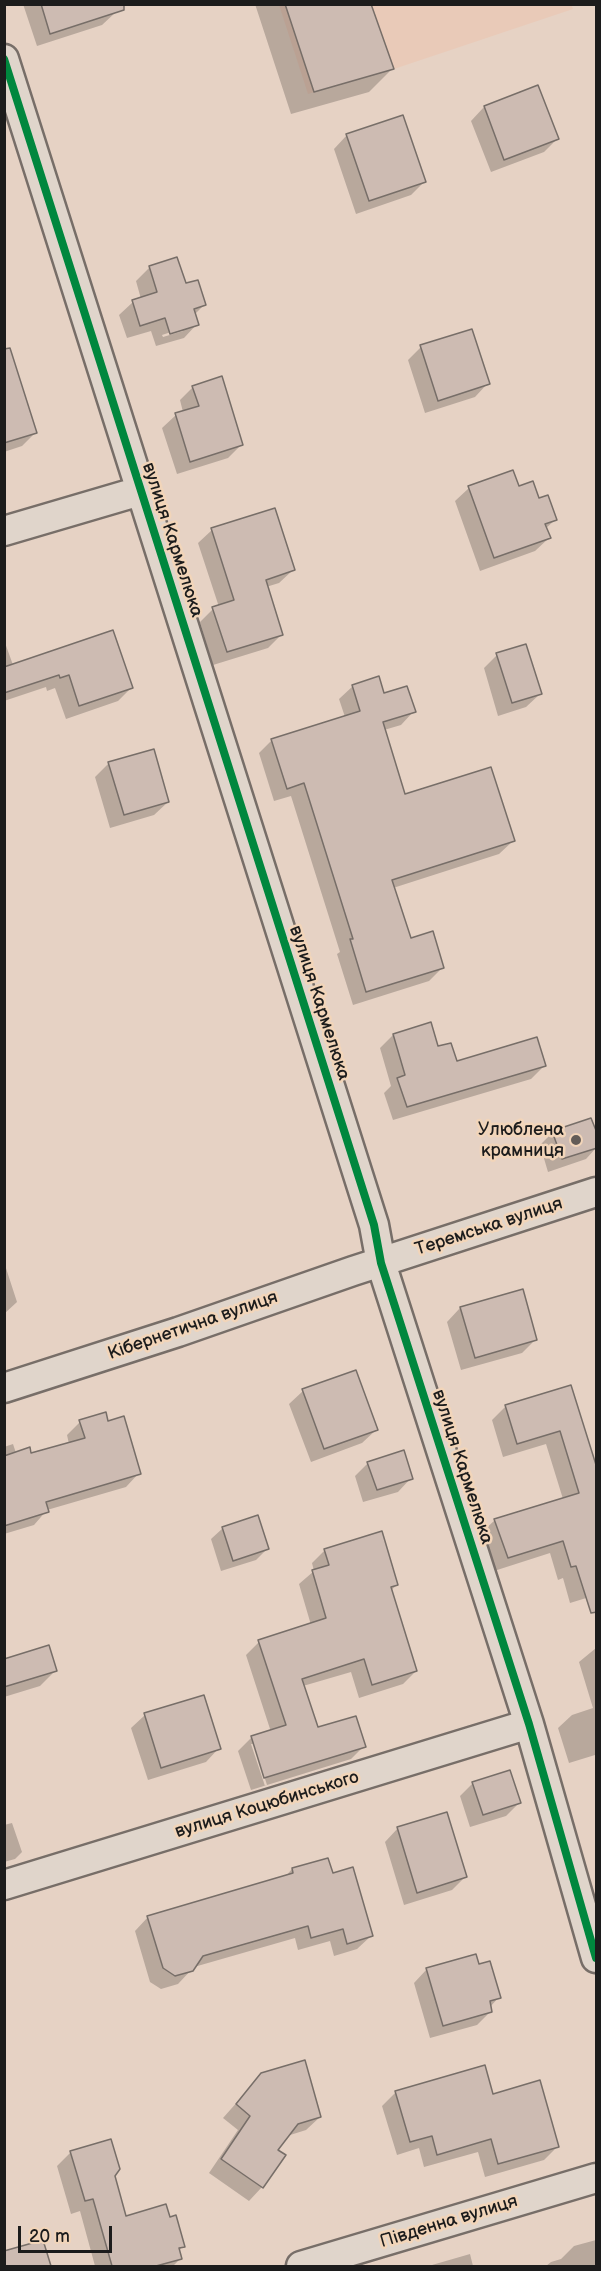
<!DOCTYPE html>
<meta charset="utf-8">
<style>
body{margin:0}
#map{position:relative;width:601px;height:2271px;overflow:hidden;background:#e6d2c4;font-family:"Balsamiq Sans",sans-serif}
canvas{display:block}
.frame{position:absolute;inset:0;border:6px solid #1c1c1c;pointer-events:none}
.scale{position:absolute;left:18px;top:2226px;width:94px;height:27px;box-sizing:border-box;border:3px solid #1c1c1c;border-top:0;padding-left:8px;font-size:18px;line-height:21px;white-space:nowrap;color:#1c1c1c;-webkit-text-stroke:4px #f2d5b9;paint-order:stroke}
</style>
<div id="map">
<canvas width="601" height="2271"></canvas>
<div class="frame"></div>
<div class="scale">20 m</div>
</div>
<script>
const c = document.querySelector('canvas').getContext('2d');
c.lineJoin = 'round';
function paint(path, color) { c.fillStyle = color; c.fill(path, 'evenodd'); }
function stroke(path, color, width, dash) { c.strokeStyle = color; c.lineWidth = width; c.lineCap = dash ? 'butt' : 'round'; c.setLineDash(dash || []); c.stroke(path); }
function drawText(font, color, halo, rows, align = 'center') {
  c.font = font + ' "Balsamiq Sans",sans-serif'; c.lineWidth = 5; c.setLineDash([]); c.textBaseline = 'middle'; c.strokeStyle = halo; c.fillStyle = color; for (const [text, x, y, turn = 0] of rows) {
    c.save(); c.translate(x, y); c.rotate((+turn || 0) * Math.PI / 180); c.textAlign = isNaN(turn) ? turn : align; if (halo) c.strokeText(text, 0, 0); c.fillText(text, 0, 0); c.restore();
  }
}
paint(new Path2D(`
 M571,4L573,9L394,69L308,94L279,5Z`), '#e9cab8');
paint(new Path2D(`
 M23,4H113L116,12L102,25L37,46Z
 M255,4H370L392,69L369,92L291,114Z
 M537,87L557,139L544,152L491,172L471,121L484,107Z
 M347,135L424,182L411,195L356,214L334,149Z
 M176,259L185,285L204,305L194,315L197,324L184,338L156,346L151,331L127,338L119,315L133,302L141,299L136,281L149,268ZM183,328V331L163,337L162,335Z
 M421,347L488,383L475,397L425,413L408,360Z
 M4,367L35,433L22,446L4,452Z
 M193,387L241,445L228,458L177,474L162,428L176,415L183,412L180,400Z
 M469,488H518L538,500L555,520L545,529L549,538L535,551L480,571L455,501Z
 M212,530L293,570L279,583L266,587L281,635L268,648L213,665L200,622L213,609L219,607L198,543Z
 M112,632L131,688L118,701L66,719L55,688L47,691L46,687L4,701V640L13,665Z
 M497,655L540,694L526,707L498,716L484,668Z
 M353,686L383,695L414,711L401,725L384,730L404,795L513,841L499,854L393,888L410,940L442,968L429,981L353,1005L337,954L340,952L291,796L274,801L259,753L272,740L345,717L339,699Z
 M109,763L168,802L154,815L110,828L95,777Z
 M393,1035L437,1048L456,1063L545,1065L531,1079L393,1120L384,1093L391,1086L380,1048Z
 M553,1132L596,1138V1148L586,1159L548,1172L540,1145Z
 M4,1262L17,1302L4,1314Z
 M460,1308L536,1339L522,1353L461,1370L447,1322Z
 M570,1387L596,1595L570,1603L563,1578L558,1580L550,1553L494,1571L481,1533L495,1520L563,1499L546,1444L503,1457L492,1420L506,1406Z
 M303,1391L376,1430L362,1443L311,1462L289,1404Z
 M80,1422L107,1423L139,1473L126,1487L47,1510L34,1525L4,1534V1447L13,1444L16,1453L30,1455L69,1444L67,1435Z
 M368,1463L411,1478L398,1492L363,1502L355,1476Z
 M223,1528L267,1549L256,1560L221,1571L211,1539Z
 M325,1550L397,1585L390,1591L416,1671L403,1684L359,1698L351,1672L303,1686L317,1729L364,1746L351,1759L251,1790L238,1751L251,1738L271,1732L246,1655L259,1642L311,1625L299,1584L314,1571L312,1563ZM251,1744H254L267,1785L265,1786Z
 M596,1648V1758L595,1755L569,1763L558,1728L572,1715L593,1708L579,1662Z
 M4,1661L56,1670L40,1686L4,1697Z
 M145,1715L219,1748L206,1762L148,1780L131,1728Z
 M473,1783L519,1803L506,1816L470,1827L460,1796Z
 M12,1823L22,1852L15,1859L4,1862V1825Z
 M398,1828L465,1877L452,1890L404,1905L385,1842Z
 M292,1869L332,1875L371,1936L357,1949L334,1956L330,1941L298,1950L295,1938L194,1967L178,1984L161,1989L150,1982L135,1931L148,1917L285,1877Z
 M478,1966L499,1997L490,2007L491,2011L477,2025L430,2038L414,1983L427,1969Z
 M262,2074L320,2117L306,2130L287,2136L275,2150L262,2187L249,2201L209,2173L238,2130L223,2118Z
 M396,2092L492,2096L558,2146L544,2160L485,2177L478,2152L424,2167L419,2148L397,2155L382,2106Z
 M71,2152L113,2175L125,2218L183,2246L178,2252L180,2259L173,2266H95L80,2211L71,2214L57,2166Z
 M596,2240V2266H546L551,2262L561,2259L574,2246Z
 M42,2242L50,2266H4V2252Z
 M470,2254L473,2266H431L432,2265Z`), '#0003');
const building = new Path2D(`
 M41,4H124V10L50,34Z
 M285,4H371L394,69L314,92Z
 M538,85L559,139L504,160L484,106Z
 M403,115L426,182L369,201L346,134Z
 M177,257L186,283L198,280L206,305L194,309L199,325L170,334L165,318L140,326L132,300L157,292L149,266Z
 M472,329L490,384L438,401L420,345Z
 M10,348L37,433L4,443V349Z
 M222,376L243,445L190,462L175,413L199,406L192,386Z
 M513,470L519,486L533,481L539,498L548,495L557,520L545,524L551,538L494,558L468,486Z
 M275,508L295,570L266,580L283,635L227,652L212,607L234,600L211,528Z
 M113,630L133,688L79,706L69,675L60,678L59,675L4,693V667Z
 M526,644L542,694L512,703L496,653Z
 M379,676L384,693L407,686L416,712L383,722L405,794L491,767L515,841L392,880L411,938L433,931L444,968L366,992L350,939H353L304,783L287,789L271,739L360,711L352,685Z
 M154,749L169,802L124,815L108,762Z
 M431,1022L438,1046L451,1043L457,1061L537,1037L546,1066L407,1107L397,1078L405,1075L393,1034Z
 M591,1118L597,1133V1148L562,1159L552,1131Z
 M523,1289L537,1340L475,1358L460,1307Z
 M356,1370L378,1430L324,1449L302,1389Z
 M571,1385L597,1468V1612L591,1613L576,1566L571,1567L563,1541L508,1558L494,1519L579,1493L560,1431L517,1444L505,1405Z
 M106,1412L108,1421L124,1416L141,1474L46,1502L49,1512L4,1526V1456L30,1447L31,1453L85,1438L79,1420Z
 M404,1450L413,1479L377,1490L367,1462Z
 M258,1515L269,1549L233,1561L222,1527Z
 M382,1531L398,1585L391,1587L417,1671L372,1685L364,1659L302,1679L318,1727L356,1716L366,1747L264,1778L251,1736L286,1725L258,1640L326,1618L312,1570L329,1565L324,1549Z
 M49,1645L57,1671L4,1687V1659Z
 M204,1695L221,1749L161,1768L144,1713Z
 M510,1770L521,1803L483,1815L472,1782Z
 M447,1812L467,1877L417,1893L397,1827Z
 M328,1858L333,1873L353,1867L373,1936L347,1944L343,1929L311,1938L308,1926L203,1956L193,1971L175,1976L163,1968L147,1916L293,1873L292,1868Z
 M476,1954L479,1964L490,1961L501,1998L490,2001L492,2012L443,2026L426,1968Z
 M305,2060L321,2117L298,2124L278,2150L286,2155L263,2188L221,2159L250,2116L236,2104L261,2073Z
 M485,2065L493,2094L540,2080L559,2147L498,2164L491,2139L437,2155L432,2136L410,2142L395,2091Z
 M111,2139L120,2169L115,2176L126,2216L166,2204L170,2217L176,2215L185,2247L179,2248L182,2259L156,2266H112L93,2199L85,2201L70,2151Z
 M43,2240L51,2266H4V2251Z`);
paint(building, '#cdbbb2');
stroke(building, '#776e68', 1.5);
const street = new Path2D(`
 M4,59L374,1225L381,1263L529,1724L596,1958
 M4,531L140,491
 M4,1388L178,1332L353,1271L596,1192
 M4,1885L529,1724
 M301,2266L596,2178`);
stroke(street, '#776e68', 33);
stroke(street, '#e0d5cb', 28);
stroke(new Path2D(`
 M4,59L374,1225L381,1263L529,1724L596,1958`), '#00873e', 8);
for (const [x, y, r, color] of [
 [576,1140,6,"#635c57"]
]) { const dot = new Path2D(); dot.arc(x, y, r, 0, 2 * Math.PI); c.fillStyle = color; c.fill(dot); stroke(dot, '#f2d5b9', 2); }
drawText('18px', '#1c1c1c', '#f2d5b9', [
 ["вулиця Кармелюка",172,540,72],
 ["вулиця Кармелюка",319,1003,72],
 ["Теремська вулиця",489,1227,-18],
 ["Кібернетична вулиця",193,1326,-19],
 ["вулиця Кармелюка",462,1467,72],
 ["вулиця Коцюбинського",267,1805,-17],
 ["Південна вулиця",449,2222,-17]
]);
drawText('18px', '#1c1c1c', '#f2d5b9', [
 ["Улюблена",564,1130],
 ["крамниця",564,1151]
], 'right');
</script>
